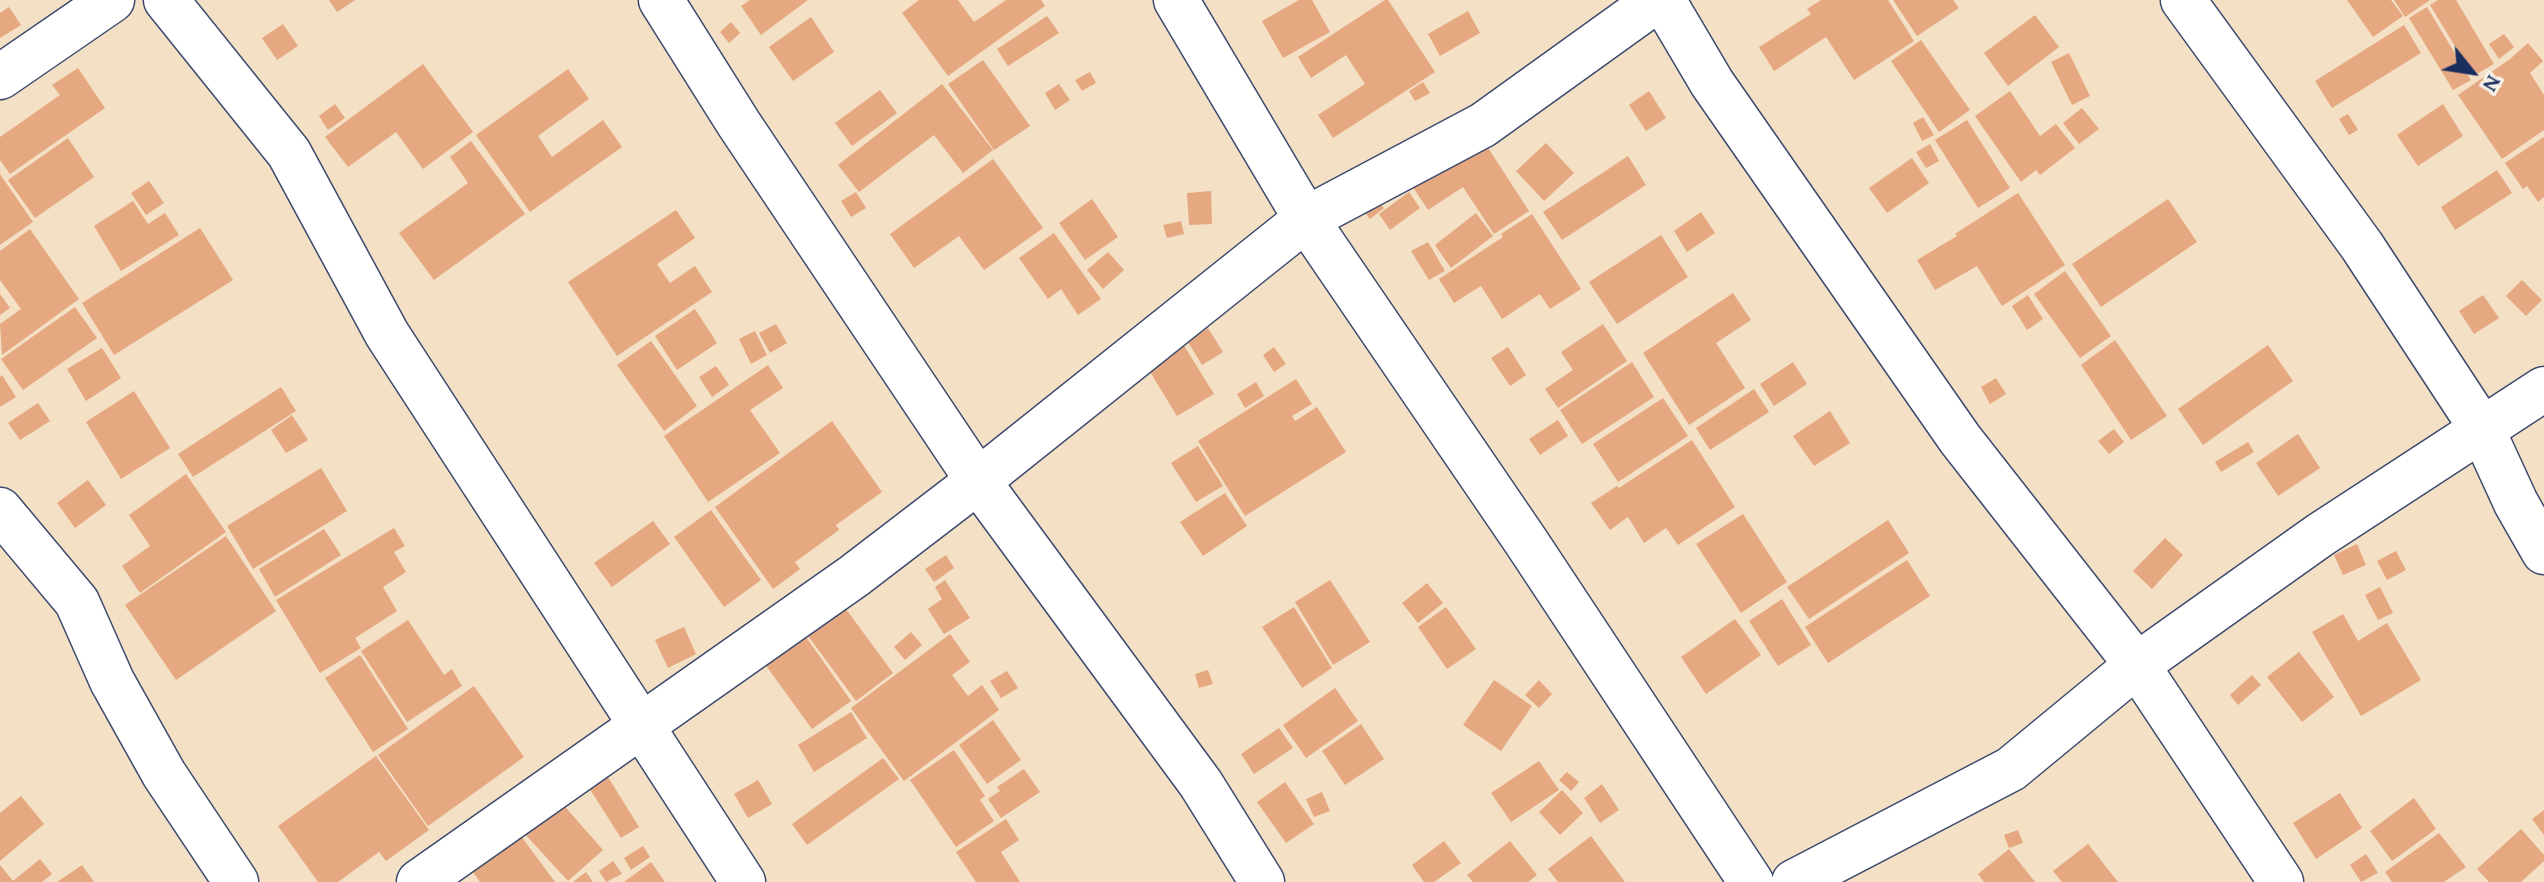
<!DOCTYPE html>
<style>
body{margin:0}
#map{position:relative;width:2544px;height:882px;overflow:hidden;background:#f3e0c5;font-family:"Gentium Book Plus",serif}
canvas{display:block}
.north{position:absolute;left:2432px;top:32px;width:80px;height:80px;-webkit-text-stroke:6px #f7f3e8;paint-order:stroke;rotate:120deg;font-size:22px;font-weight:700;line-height:32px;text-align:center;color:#1b2f5e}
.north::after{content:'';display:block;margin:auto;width:28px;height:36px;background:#1b2f5e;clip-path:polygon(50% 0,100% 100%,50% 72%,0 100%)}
</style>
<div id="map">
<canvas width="2544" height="882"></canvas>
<div class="north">N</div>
</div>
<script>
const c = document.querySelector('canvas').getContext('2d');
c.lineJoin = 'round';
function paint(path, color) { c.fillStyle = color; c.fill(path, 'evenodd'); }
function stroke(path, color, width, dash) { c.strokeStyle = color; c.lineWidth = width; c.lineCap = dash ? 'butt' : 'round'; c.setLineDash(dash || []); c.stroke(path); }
paint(new Path2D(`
 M329,0H355L337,12Z
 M750,0H808L761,35L741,6Z
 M919,0H958L974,22L1006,0H1041L1045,6L948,76L902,13Z
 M1299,0H1312L1330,32L1283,58L1262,21Z
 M1385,0H1388L1435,72L1333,138L1318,115L1365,84L1346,55L1311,78L1298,57Z
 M1821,0H1888L1914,41L1854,80L1826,37L1774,71L1759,47L1811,14L1807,9Z
 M1893,0H1953L1959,8L1917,36Z
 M2347,0H2391L2403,16L2373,37Z
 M2394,0H2430L2405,17Z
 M2438,0H2456L2494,64L2473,76L2430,5Z
 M9,7L21,25L0,38V13Z
 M2427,7L2471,80L2453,90L2409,18Z
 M1468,11L1480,33L1440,56L1428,34Z
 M2035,15L2059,47L2008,86L1984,53Z
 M1047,16L1059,33L1008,66L997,49Z
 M811,17L834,52L793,81L769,47Z
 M731,22L740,33L729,43L720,32Z
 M283,24L298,46L277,60L262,38Z
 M2404,25L2421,53L2332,108L2315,81Z
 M2504,34L2514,47L2499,59L2489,44Z
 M1921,40L1970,110L1939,132L1891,61Z
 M2528,43L2543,61L2530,73L2544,95V130L2502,159L2458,95L2510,59Z
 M2069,53L2090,96L2072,105L2051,62Z
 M983,60L1030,126L994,150L948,84Z
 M423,64L473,132L423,169L396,132L348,167L325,137Z
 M78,68L105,108L10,174L0,160V137L60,95L52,85Z
 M568,69L589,99L538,136L552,157L603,120L622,147L530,212L476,135Z
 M1090,72L1096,83L1082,91L1075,80Z
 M1423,82L1430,93L1415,101L1409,91Z
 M942,84L993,150L963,173L934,135L859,192L838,165Z
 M1059,84L1070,100L1055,110L1045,93Z
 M880,90L897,113L852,146L835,123Z
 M1649,91L1666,118L1646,131L1629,105Z
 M2010,91L2040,136L2056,124L2075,148L2040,175L2036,170L2021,182L1975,116Z
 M335,104L345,118L328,130L319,116Z
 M2443,104L2463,136L2418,166L2397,135Z
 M2082,108L2099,129L2079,144L2063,123Z
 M2348,114L2358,130L2349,135L2339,119Z
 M1923,117L1934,135L1922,141L1913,123Z
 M1967,120L2010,188L1978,208L1935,140Z
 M1481,137L1529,211L1494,234L1463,187L1428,210L1411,184Z
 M2544,137V197L2538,202L2527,186L2523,189L2505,163Z
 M68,138L94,177L35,218L8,180Z
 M471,141L525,214L434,280L399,233L468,183L450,157Z
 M1546,143L1574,173L1544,201L1516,171Z
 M1930,144L1939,161L1926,168L1916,152Z
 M1628,156L1646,185L1562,240L1543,212Z
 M1912,158L1929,183L1887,213L1869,188Z
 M993,159L1043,228L984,270L959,236L914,268L890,234Z
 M2497,170L2512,193L2455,230L2441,207Z
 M0,174L33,222L0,245Z
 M149,181L164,203L146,215L131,193Z
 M1211,191L1212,224L1189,225L1187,193Z
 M856,192L866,208L851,217L841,201Z
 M1409,192L1420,208L1390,230L1379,214Z
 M2018,193L2065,265L2002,306L1977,266L1935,290L1917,260L1957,236L1955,234Z
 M1374,196L1384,208L1370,219L1361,207Z
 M1092,199L1118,237L1085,260L1059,223Z
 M2168,199L2197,242L2101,307L2072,264Z
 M133,201L148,224L165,213L179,235L121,271L94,226Z
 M676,210L695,238L657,264L670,283L695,266L712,292L617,356L568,282Z
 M1701,212L1715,233L1687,252L1674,231Z
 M1476,213L1493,236L1451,268L1435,245Z
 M1532,214L1581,289L1550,309L1540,294L1502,319L1481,286L1454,303L1439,279L1503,237L1501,234Z
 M1181,221L1184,234L1167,238L1163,225Z
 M200,228L233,280L114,355L82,303Z
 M30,229L79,299L2,355L0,324L21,309L0,280V251Z
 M1054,233L1101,299L1078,315L1061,289L1048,299L1019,258Z
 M1661,235L1688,277L1617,324L1589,282Z
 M1428,242L1445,271L1429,280L1411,251Z
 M1108,252L1124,270L1103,289L1087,270Z
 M2065,271L2111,336L2080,358L2034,294Z
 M2522,280L2542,300L2526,316L2506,296Z
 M1733,293L1751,320L1716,343L1745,388L1689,425L1643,353Z
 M0,294L10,308L0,315Z
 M2028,295L2043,319L2027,330L2012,306Z
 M2483,295L2499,318L2474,334L2459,311Z
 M75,307L97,338L23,390L1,359Z
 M695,309L717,343L677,370L655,336Z
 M776,324L787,343L770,353L759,333Z
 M1603,324L1627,361L1558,408L1545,389L1573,370L1561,352Z
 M1208,328L1223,352L1202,365L1188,342Z
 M755,331L767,355L751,364L739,339Z
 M2115,340L2167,416L2131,440L2081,365Z
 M651,341L697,406L664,431L617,365Z
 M1183,344L1214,394L1177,416L1147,367Z
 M2268,345L2293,381L2203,445L2178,409Z
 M1274,347L1286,364L1274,372L1263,355Z
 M1508,347L1526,375L1510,386L1491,358Z
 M102,348L121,378L86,401L67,369Z
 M1632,362L1654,397L1582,444L1560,410Z
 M1793,362L1807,384L1774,406L1760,384Z
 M768,365L783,388L750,410L780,453L708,502L664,436Z
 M716,366L729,385L712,397L699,377Z
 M2,375L16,397L0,407V377Z
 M1996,378L2006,394L1990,404L1981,387Z
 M1296,379L1312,404L1292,416L1295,421L1317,407L1346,452L1245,516L1198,441Z
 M1256,382L1264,396L1245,408L1237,394Z
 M281,387L296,411L193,477L178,454Z
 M1754,389L1769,412L1710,450L1696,428Z
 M134,391L170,448L121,479L86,422Z
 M1663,398L1688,436L1618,482L1593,444Z
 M38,403L50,421L20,440L8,423Z
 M1830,411L1850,443L1814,466L1793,436Z
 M292,415L308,440L286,453L271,430Z
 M1558,420L1568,436L1540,455L1529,439Z
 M832,421L882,492L836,525L839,530L795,562L800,569L773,589L715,507Z
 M2114,429L2124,442L2109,454L2098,441Z
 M2298,434L2320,468L2278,496L2256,463Z
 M1692,440L1735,507L1678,545L1666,528L1644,543L1628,517L1610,530L1591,503L1617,486L1619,488Z
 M2248,442L2254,452L2221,472L2215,462Z
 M1198,446L1223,486L1196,502L1171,463Z
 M321,468L347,511L253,569L227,526Z
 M186,474L226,532L140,593L122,566L150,546L129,515Z
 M88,480L106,505L75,528L57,503Z
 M1225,493L1247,526L1203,556L1180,522Z
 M711,510L761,580L724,607L674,537Z
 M1743,514L1787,582L1741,613L1696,544Z
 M1888,520L1909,553L1809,619L1787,587Z
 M653,521L670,544L612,587L594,563Z
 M394,528L405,546L394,552L406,572L383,587L397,611L355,638L361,648L320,673L276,600Z
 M324,529L341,555L275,597L259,569Z
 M226,536L276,611L176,680L125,605Z
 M2165,538L2183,555L2152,589L2133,571Z
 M2357,544L2366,565L2343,575L2334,555Z
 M2396,551L2406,570L2387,580L2377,561Z
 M946,555L954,568L934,582L925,569Z
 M1907,560L1930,596L1828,663L1805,627Z
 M945,580L970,618L944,634L928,609L942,599L935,587Z
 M1330,580L1370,642L1333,665L1295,602Z
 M1427,583L1443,603L1418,623L1402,603Z
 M2380,587L2393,613L2378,620L2365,595Z
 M1782,599L1811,645L1778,666L1749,621Z
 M840,601L893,673L856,701L803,629Z
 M1294,607L1332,668L1302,688L1262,627Z
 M1446,607L1476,649L1447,669L1418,627Z
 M2343,614L2358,641L2387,623L2421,680L2361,716L2312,632Z
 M1735,619L1761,655L1706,694L1681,657Z
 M408,620L444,675L452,669L462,686L407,722L361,651Z
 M684,627L696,654L668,668L655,640Z
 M799,627L851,701L812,729L759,656Z
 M911,632L922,645L905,660L894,647Z
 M950,634L970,662L952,675L968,696L982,685L999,710L904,781L851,708Z
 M2299,652L2334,697L2302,722L2267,677Z
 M360,655L408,729L373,752L325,678Z
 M1208,670L1213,684L1199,688L1195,674Z
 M1007,671L1018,688L1001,698L990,681Z
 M2252,675L2261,685L2238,705L2230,695Z
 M1494,680L1532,706L1501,751L1463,725Z
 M1539,680L1552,694L1539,708L1525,695Z
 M474,686L524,757L428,826L378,755Z
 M1335,688L1358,721L1306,758L1283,725Z
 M851,712L867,738L814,772L798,745Z
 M993,720L1021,760L987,784L959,745Z
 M1361,724L1384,759L1345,785L1322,751Z
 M1279,728L1293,748L1254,774L1241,754Z
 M954,750L985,796L980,800L994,821L956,847L910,780Z
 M376,756L429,830L386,861L379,852L338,882H318L278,826Z
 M883,758L899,779L807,845L792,824Z
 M1539,761L1559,790L1511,822L1491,793Z
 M603,769L639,827L621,838L584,780Z
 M1024,769L1040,792L1001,818L988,799L1000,791L997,787Z
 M1567,772L1579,782L1571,791L1559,780Z
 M758,780L772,804L748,818L734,794Z
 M1285,782L1314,824L1286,843L1257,802Z
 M1602,784L1619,810L1600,823L1584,798Z
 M1562,790L1583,813L1560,835L1539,812Z
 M1322,792L1330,811L1314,817L1306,799Z
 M2340,793L2362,828L2316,859L2293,823Z
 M21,796L44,824L0,861V813Z
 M2414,798L2436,829L2392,861L2370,831Z
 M560,801L603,850L568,881L524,833Z
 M2544,810V835L2532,819Z
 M1006,819L1019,840L1001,852L1020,882H976L956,852Z
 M2521,829L2544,855V861L2521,882H2489L2477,869Z
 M2018,830L2023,843L2009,848L2004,835Z
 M2439,833L2466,867L2444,882H2392L2385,872Z
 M521,836L555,882H480L473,872Z
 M1591,836L1625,882H1558L1548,869Z
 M1444,841L1461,863L1434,882H1424L1412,865Z
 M1510,841L1537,875L1528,882H1473L1467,875Z
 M2088,844L2118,882H2062L2053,871Z
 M643,846L650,857L631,870L624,858Z
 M2009,849L2035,882H1984L1978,874Z
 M2366,854L2378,873L2361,882L2350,865Z
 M40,859L52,874L42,882H0V865L13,881Z
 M613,861L622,874L606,882L599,871Z
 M651,862L665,882H624Z
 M82,865L94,882H57Z
 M586,872L593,882H573Z`), '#e5a880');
const minor = new Path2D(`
 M166,0L289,153L387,334L743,882
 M661,0L739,124L978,481L1201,784L1262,882
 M1176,0L1306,219L1527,543L1751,882
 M1663,0L1712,83L1960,439L2137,665L2281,882
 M2183,0L2362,246L2482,429L2516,503L2544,552
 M0,77L112,0
 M0,510L77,602L112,681L164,774L236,882
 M419,882L854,576L978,481L1306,219L1483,125L1657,0
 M1794,882L2011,769L2137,665L2320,535L2544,389`);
stroke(minor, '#3b4a6d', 47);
stroke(minor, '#fff', 44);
</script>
